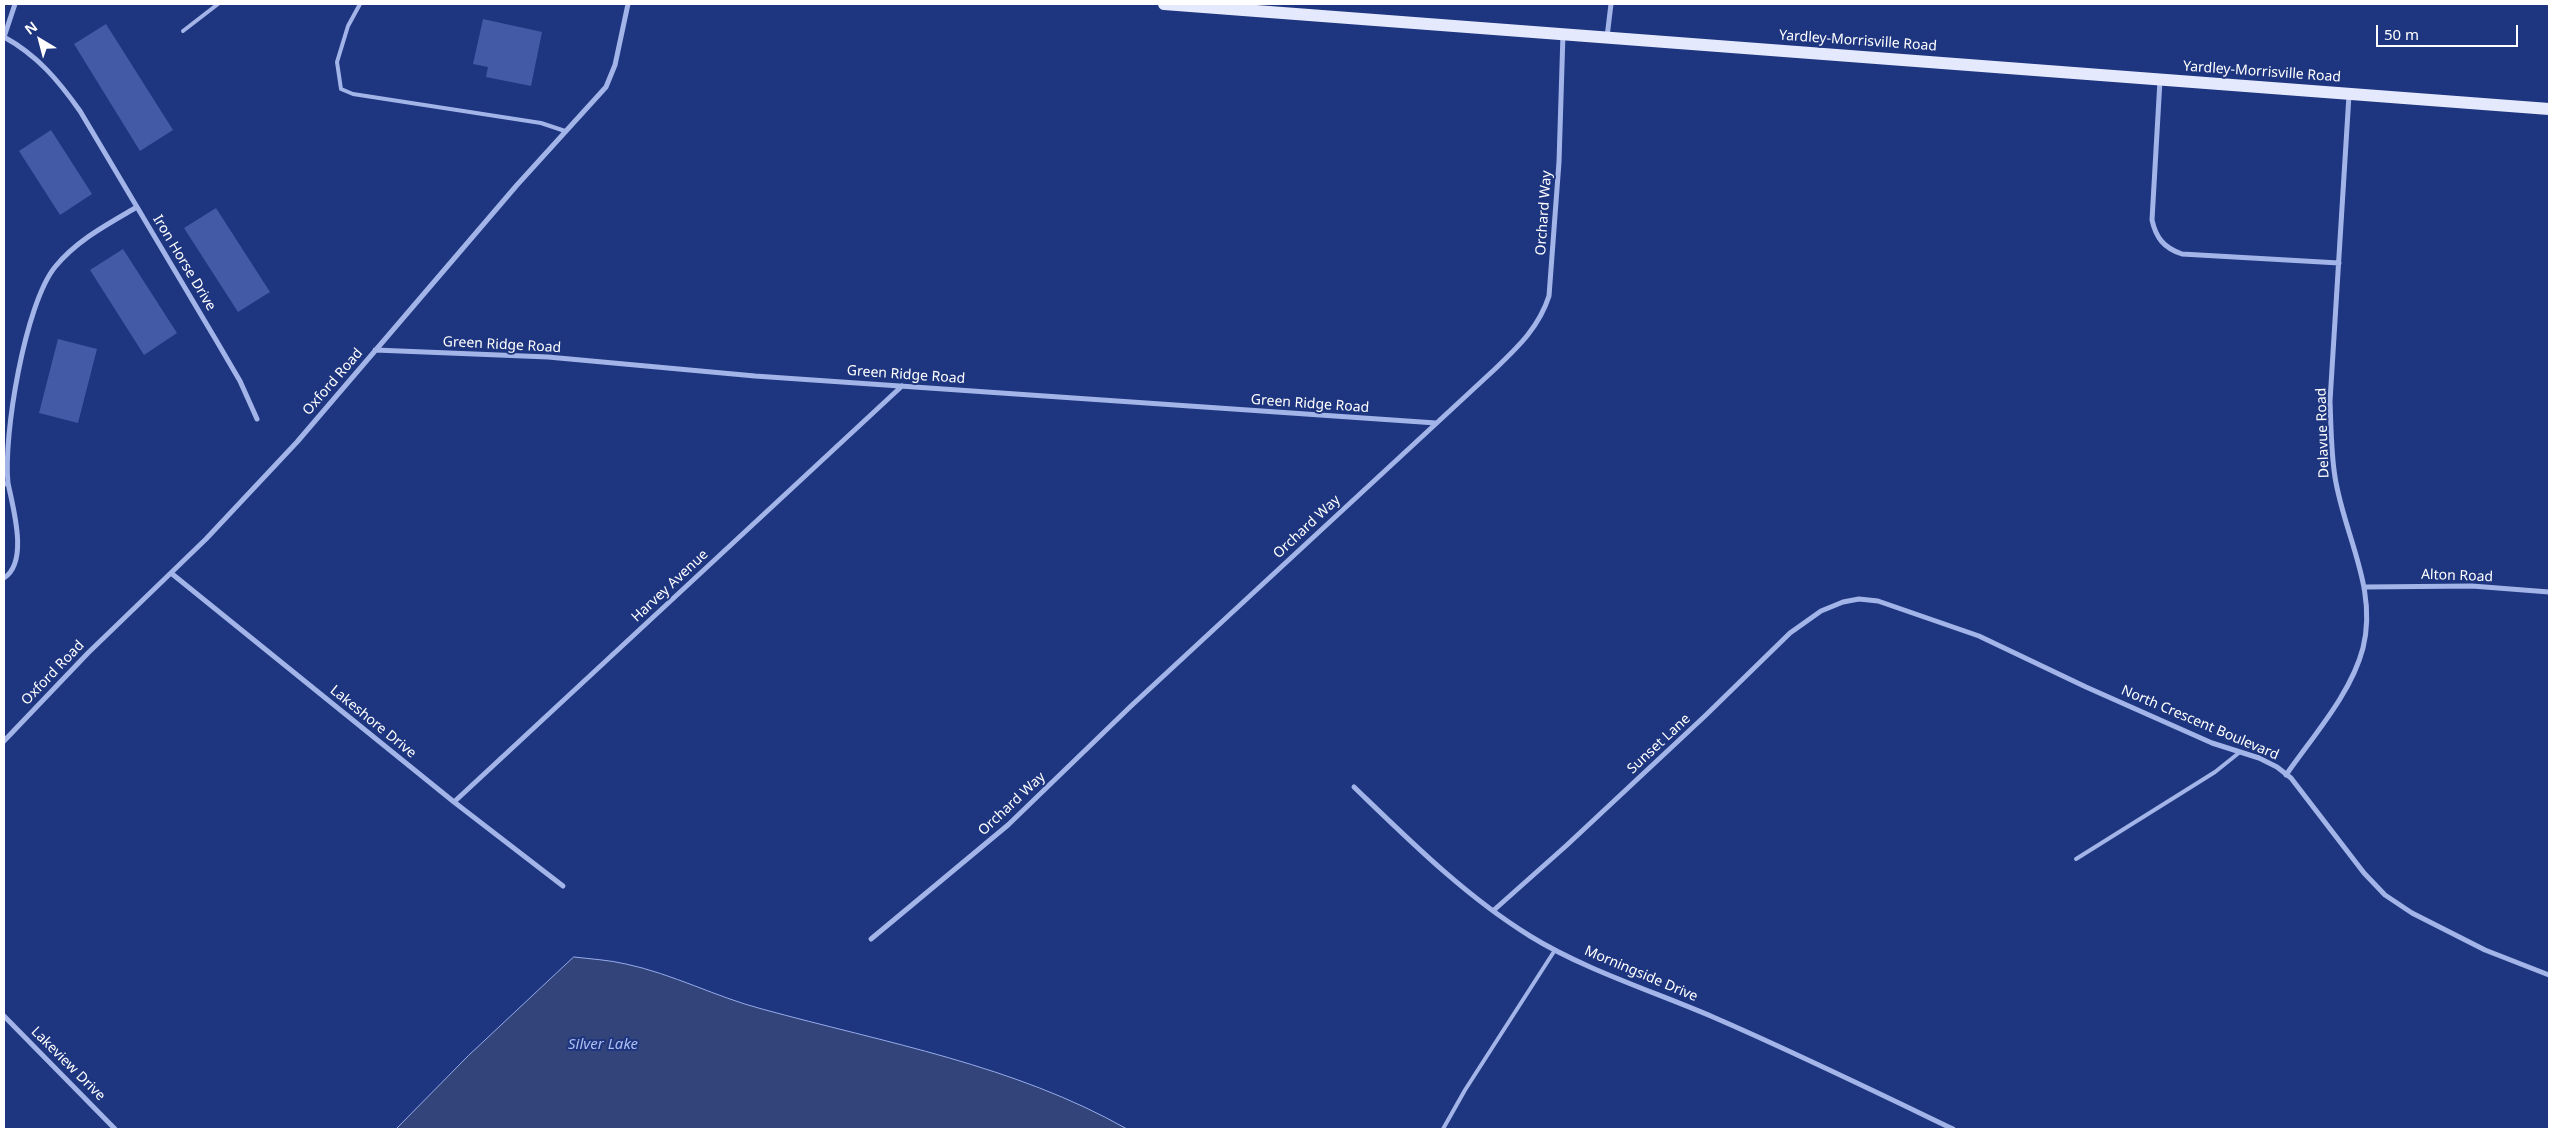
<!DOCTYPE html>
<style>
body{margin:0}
#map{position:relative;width:2553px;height:1133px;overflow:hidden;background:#1e357f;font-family:"Noto Sans",sans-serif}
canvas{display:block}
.frame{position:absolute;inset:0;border:5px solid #fff;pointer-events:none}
.north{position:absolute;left:15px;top:15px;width:50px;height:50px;-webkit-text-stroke:4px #1e357f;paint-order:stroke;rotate:323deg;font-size:14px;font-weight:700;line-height:20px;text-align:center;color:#fff}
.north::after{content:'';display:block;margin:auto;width:18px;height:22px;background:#fff;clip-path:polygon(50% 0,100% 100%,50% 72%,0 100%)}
.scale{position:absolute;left:2376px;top:25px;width:142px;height:22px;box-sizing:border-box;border:2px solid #fff;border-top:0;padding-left:6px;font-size:15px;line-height:18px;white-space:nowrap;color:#fff;-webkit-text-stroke:4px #1e357f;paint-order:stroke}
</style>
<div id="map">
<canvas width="2553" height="1133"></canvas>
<div class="frame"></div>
<div class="north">N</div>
<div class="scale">50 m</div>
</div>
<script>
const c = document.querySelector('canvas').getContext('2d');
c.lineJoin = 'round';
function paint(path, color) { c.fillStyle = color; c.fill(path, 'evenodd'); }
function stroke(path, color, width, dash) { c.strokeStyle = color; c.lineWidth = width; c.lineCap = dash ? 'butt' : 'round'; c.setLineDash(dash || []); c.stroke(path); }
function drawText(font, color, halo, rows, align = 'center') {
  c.font = font + ' "Noto Sans",sans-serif'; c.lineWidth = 4; c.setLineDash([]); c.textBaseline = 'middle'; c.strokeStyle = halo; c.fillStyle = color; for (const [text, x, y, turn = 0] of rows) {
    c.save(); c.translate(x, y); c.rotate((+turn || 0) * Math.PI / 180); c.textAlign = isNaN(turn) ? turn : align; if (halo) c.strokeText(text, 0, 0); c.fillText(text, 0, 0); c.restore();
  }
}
const water = new Path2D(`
 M574,957C591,959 609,960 626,964C673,974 716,997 762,1009C886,1043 1014,1065 1127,1129H396L468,1056Z`);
paint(water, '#33447b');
stroke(water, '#96acea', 1);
paint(new Path2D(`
 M483,19L542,32L531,86L486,77L488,67L473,64Z
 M106,24L173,130L140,151L74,44Z
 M51,130L92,194L60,215L19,151Z
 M216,208L270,292L238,312L184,228Z
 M123,249L177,333L144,355L90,270Z
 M58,339L97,349L78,423L39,413Z`), '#435ba7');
stroke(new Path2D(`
 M360,4L348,26L337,62L341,89L353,94L541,123L565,131
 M183,31L218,4
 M2076,859L2215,772L2240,752
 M1443,1129L1465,1090L1555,950`), '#a2b4e8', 4);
stroke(new Path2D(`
 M4,37C37,55 58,80 80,111L216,340L240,381L257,419
 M4,37L15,4
 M1607,37L1611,4
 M2160,80L2152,220C2156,238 2164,248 2182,254L2339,263
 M375,350L548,357L755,376L1436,423
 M8,483C3,436 25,304 55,267C77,240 108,224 137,207
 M4,484L8,483C13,508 29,562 4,578
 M171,573L454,802L563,886
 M2365,587L2472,586L2549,592
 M4,741L88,653L206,539L297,442L517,185L606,87L615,65L628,4
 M2286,775C2313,736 2351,694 2363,648C2378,588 2344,535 2335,477C2331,452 2331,426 2330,401L2349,95
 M1354,787C1409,840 1465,896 1530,936C1583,969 1655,992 1713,1017C1794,1052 1874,1091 1953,1129
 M454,802L902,386
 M1494,910L1567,845L1706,715L1790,633L1821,611L1843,602L1859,599L1878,601L1979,636L2086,687L2212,743L2259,758L2277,767L2291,778L2364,873L2385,895L2412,913L2485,950L2549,975
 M871,939L1008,825L1131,706L1495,369C1519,346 1539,327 1549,296L1559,162L1563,34
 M4,1016L115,1129`), '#a2b4e8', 5);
stroke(new Path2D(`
 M1164,4L2549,109`), '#e5e9fe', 12);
drawText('14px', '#fff', '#1e357f', [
 ["Yardley-Morrisville Road",1858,41,4],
 ["Yardley-Morrisville Road",2262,72,4],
 ["Orchard Way",1544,213,-86],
 ["Iron Horse Drive",184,263,59],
 ["Green Ridge Road",502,345,3],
 ["Green Ridge Road",906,375,4],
 ["Oxford Road",333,382,-49],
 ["Green Ridge Road",1310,404,4],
 ["Delavue Road",2323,433,-92],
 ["Orchard Way",1307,527,-43],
 ["Alton Road",2457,576,2],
 ["Harvey Avenue",670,586,-43],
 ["Oxford Road",53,673,-46],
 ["Lakeshore Drive",373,722,39],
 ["North Crescent Boulevard",2200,723,23],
 ["Sunset Lane",1659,744,-43],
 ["Orchard Way",1012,804,-43],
 ["Morningside Drive",1641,974,23],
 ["Lakeview Drive",68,1064,45]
]);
drawText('italic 15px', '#aebef0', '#1e357f', [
 ["Silver Lake",603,1045]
]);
</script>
